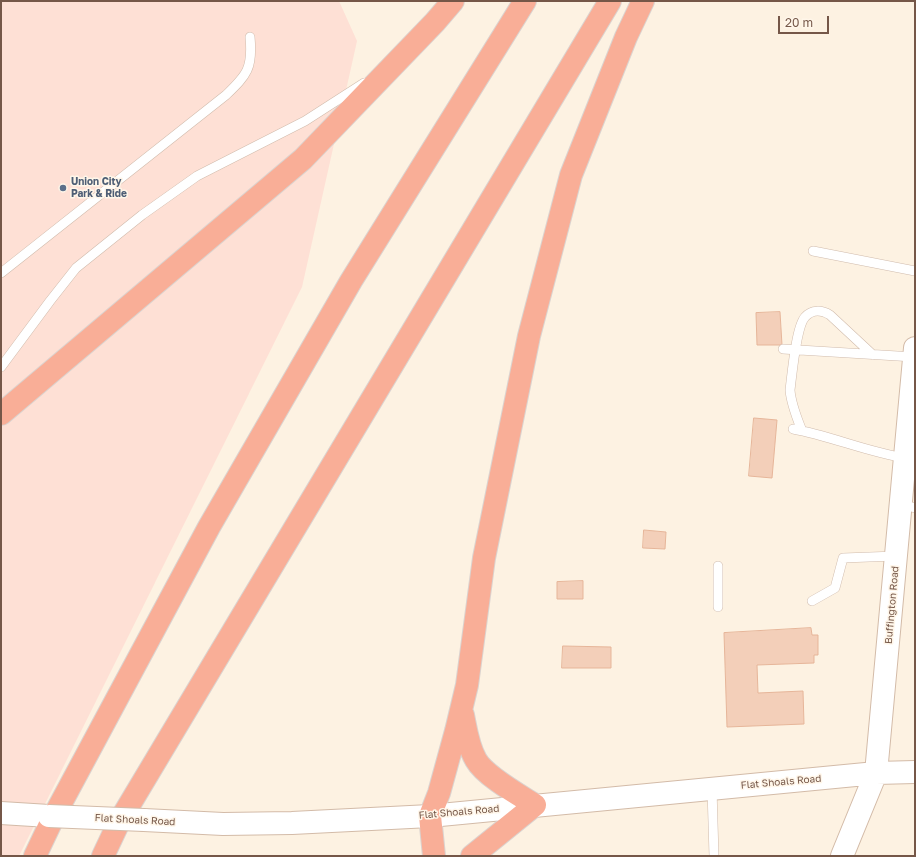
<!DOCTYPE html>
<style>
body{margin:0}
#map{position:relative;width:916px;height:857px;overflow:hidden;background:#fdf2e2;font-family:"Golos Text",sans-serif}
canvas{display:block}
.frame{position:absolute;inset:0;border:2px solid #755748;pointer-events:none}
.scale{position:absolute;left:778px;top:16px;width:51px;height:18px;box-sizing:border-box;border:2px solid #755748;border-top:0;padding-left:5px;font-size:12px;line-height:14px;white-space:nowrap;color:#755748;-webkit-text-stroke:3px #fff6e9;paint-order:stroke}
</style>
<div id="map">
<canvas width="916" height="857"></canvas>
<div class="frame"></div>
<div class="scale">20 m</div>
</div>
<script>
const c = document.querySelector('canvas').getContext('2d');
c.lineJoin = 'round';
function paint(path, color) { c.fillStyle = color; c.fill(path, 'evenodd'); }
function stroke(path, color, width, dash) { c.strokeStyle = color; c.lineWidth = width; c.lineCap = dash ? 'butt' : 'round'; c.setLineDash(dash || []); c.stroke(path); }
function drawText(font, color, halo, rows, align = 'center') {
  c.font = font + ' "Golos Text",sans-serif'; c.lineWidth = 3; c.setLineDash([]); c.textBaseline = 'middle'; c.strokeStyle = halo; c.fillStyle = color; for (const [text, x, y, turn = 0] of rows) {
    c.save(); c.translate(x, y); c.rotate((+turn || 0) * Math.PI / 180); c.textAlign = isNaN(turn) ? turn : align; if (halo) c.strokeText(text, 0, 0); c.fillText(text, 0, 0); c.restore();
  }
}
paint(new Path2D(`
 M1,1H339L357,41L302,287L19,856H1Z`), '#fee0d5');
const building = new Path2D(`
 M780,312L782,345H757L756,313Z
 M754,418L777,420L772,478L749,476Z
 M644,530L666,532L665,549L643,548Z
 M583,581V599H557V582Z
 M811,628L812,635H818V655H814V663L757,665L758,693L803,691L804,724L727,727L724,633Z
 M563,646L611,647V668H562Z`);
paint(building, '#f3cfb9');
stroke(building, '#e6b599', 1);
const lane = new Path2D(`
 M813,251L915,271
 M1,273L226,95C247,75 253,68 250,37
 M783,349L914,357
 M1,367L50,301L76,268L142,215L197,176L305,121L364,83
 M793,429C831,436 867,452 905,458
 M802,431C797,418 791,404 790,390C792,375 796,327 805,317C812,309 822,310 830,315L873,355
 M901,504L915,508
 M718,566V607
 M812,601L835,588L843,558L896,556
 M712,789L714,856`);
const secondary = new Path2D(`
 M1,813L49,816
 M144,820L223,824L292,823L430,816L876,773L915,772
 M842,856L876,773L915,348`);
const highway = new Path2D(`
 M1,414L303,159L435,22L453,1
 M463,715C466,730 468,746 476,760C485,776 519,795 535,805L472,856
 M35,856L54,816L209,527L351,281L525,1
 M103,856L119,822L610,1
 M434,856L430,816L439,793L456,731L467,685L484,558L529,336L571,175L626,37L643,1`);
stroke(lane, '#d0bbac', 10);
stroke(secondary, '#d3bba8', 24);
stroke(highway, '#dbd3cf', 24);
stroke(lane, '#fff', 9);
stroke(secondary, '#fff', 22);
stroke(highway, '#f9ae97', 22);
const secondaryBridge = new Path2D(`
 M49,816L144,820`);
stroke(secondaryBridge, '#d3bba8', 24, []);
stroke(secondaryBridge, '#fff', 22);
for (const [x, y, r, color] of [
 [63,188,4,"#5c6f8a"]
]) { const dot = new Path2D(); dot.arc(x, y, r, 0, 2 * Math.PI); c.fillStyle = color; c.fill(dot); stroke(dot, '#fff6e9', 1.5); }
drawText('bold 10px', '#4e5e75', '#fff6e9', [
 ["Union City",71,182],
 ["Park & Ride",71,194]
], 'left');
drawText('10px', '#755748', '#fff6e9', [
 ["Buffington Road",892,605,-85],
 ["Flat Shoals Road",781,782,-5],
 ["Flat Shoals Road",459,812,-5],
 ["Flat Shoals Road",135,820,3]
]);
</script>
